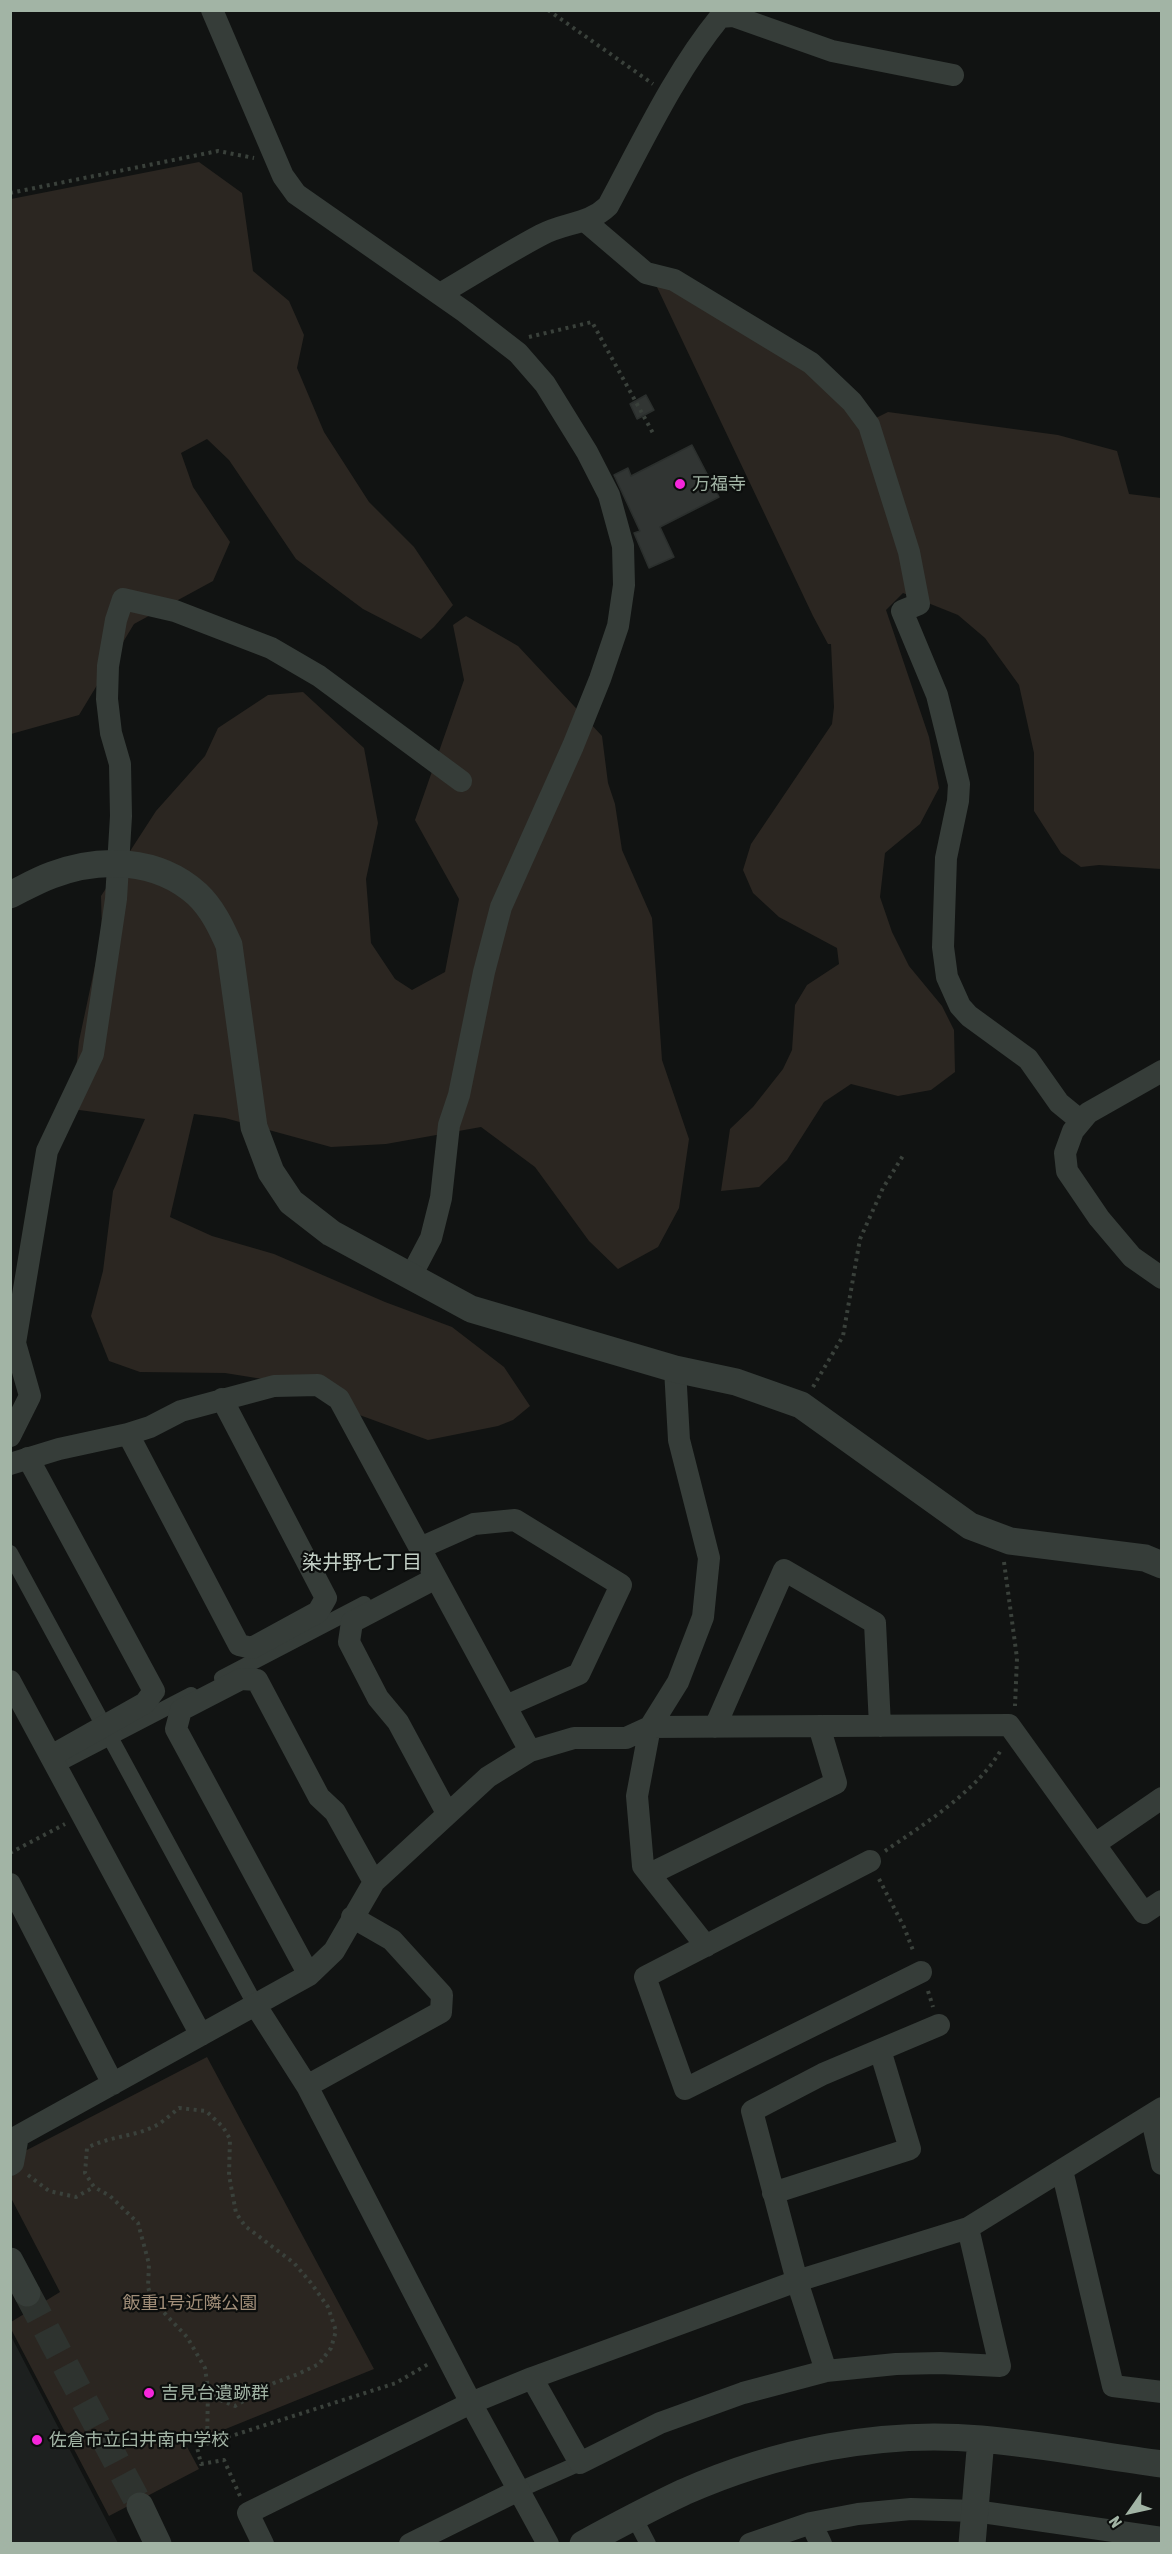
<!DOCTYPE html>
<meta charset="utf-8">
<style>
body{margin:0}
#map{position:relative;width:1172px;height:2554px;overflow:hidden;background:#111312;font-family:"Asap Condensed",sans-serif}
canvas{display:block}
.frame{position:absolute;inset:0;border:12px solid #a2b4a5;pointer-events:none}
.north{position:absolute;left:1100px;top:2482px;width:60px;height:60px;-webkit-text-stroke:4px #0c0e0d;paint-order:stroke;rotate:236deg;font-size:16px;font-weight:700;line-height:24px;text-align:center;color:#a2b4a5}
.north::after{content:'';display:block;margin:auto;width:21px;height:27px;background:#a2b4a5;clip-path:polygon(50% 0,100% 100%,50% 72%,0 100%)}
</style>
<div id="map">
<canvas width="1172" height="2554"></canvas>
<div class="frame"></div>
<div class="north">N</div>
</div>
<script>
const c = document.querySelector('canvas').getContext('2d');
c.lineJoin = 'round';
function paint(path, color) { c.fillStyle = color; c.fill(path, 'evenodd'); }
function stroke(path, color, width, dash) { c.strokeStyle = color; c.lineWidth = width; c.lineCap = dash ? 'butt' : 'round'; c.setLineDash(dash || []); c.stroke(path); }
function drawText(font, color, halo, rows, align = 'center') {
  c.font = font + ' "Asap Condensed","Noto Sans JP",sans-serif'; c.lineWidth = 4.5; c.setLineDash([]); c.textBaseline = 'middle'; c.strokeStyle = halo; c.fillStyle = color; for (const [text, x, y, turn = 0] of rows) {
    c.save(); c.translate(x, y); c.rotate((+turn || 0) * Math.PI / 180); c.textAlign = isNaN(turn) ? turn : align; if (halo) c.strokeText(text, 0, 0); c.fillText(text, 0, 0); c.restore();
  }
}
paint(new Path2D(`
 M10,2336H11L118,2543H11Z`), '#1d201f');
paint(new Path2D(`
 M199,162L242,193L253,271L289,301L304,335L297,368L324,432L369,502L414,547L453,605L434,627L421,639L363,609L296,559L229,460L207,439L181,453L193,487L230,542L213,581L134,624L79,715L11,734V199Z
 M671,283L779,348L842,400L860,426L888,412L1058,435L1117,451L1129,494L1161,498V869L1099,865L1081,867L1061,853L1034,811V753L1019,685L985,638L958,615L903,593L886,610L929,737L939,788L920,824L885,853L880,897L892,932L909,966L942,1006L954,1030L955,1072L931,1090L898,1096L851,1084L824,1102L787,1160L759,1187L721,1191L730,1129L753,1107L783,1069L792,1050L795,1005L807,985L839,964L837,948L779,917L753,893L743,870L751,844L832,724L834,707L831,644H828L813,616L656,285Z
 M466,616L518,646L602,736L608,783L615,804L622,850L652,918L662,1060L689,1139L679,1208L658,1247L618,1269L589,1241L535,1167L481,1127L386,1144L331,1147L225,1118L194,1114L170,1217L212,1236L274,1254L385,1302L452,1327L504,1367L530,1406L513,1420L498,1426L428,1440L343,1409L300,1385L225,1373L140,1372L109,1361L91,1316L103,1271L113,1191L145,1119L72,1109L79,1041L102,933L101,896L156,811L205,756L218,728L268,695L303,692L364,748L378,823L366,879L371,943L395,979L412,990L445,972L459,899L415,820L464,680L453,625Z
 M207,2057L374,2369L186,2445L199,2469L109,2516L11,2329V2322L60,2292L11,2198V2177L21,2169L25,2151Z`), '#2b2621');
const building = new Path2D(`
 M646,395L654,410L637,419L630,404Z
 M692,445L719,497L660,527L674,557L649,568L634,533L640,531L614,475L628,468L631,476Z`);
paint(building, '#313533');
stroke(building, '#2b2f2d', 1.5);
stroke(new Path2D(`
 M27,2293L140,2506`), '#2e332f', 27, [27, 14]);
stroke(new Path2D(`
 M548,10L653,84
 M10,193L218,151L254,158
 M529,337L592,322L654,435
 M813,1387L843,1336L860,1239L883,1188L904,1154
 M1004,1562L1017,1658L1015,1706
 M885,1851C923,1825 980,1789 1002,1748
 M10,1853L65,1824
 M879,1879L904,1927L914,1953
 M928,1991L933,2007
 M28,2175L49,2191L76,2197L94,2187
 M207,2444L208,2389L205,2368L187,2337L152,2300L148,2287L149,2264L138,2223L110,2196L94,2187L85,2173L87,2148C107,2137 130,2137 151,2128C161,2124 170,2115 179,2108L206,2111L223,2127L230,2139L229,2175L236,2213L245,2226L294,2263L311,2283L328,2307L336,2331L331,2348L319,2364L298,2374L274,2383L235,2406L222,2401L208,2389
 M240,2496L224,2460L201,2464L197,2447L396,2383L430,2363`), '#3a413b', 4, [3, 4.5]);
stroke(new Path2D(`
 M10,1553L256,2006
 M222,1678L364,1604
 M60,1763L191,1695
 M519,2490L580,2463
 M634,2517L648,2544`), '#363d39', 16);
stroke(new Path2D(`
 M212,10L283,176L296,194L465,312L518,353L545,384L587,452L609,495L623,546L624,585L618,626L600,679L573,746L501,907L484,972L459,1095L449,1125L441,1198L431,1238L411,1276
 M585,221L646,273L674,280L811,363L852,402L869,425L909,552L919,604L902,611L937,695L959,784L958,801L946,858L943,947L947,977L960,1006L969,1016L1028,1059L1059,1103L1081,1121
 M440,294C474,274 507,253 541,235C565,222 588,225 608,206C642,143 675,72 720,17L733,16L832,51L953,75
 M1162,1071L1088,1113L1073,1131L1065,1153L1067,1171L1099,1218L1132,1257L1162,1278
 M128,1434L239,1645L252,1648L318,1612L326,1598L222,1399
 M10,1436L30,1396L15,1343L47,1151L93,1054L116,899L121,816L120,764L111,733L107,699L108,666L116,620L123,599L175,611L271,648L319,676L461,781
 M28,1458L154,1691L145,1703L51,1756
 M10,1464L59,1449L128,1434L150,1427L181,1411L274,1386L318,1385L339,1399L530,1751
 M420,1548L474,1524L515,1520L621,1585L579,1674L506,1706
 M436,1578L352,1622L349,1642L378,1698L398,1722L447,1813
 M10,1681L201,2035
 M715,1727L784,1570L875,1623L880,1726
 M1095,1844L1162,1798
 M870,1861L645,1977L685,2089L921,1972
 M650,1874L836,1783L819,1726
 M10,1884L113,2084
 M706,1946L643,1866L637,1796L650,1727L1009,1725L1144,1913L1162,1901
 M309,1975L176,1729L181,1710L241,1679L257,1680L319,1797L335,1812L374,1882
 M256,2006L307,2086L471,2403L548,2544
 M307,2086L441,2012L442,1995L392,1940L352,1917
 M1151,2115L1162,2164
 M10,2165L13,2163L18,2136L309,1975L334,1951L374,1882L488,1777L530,1751L574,1738H626L650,1727L678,1682L703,1617L709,1558L679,1440L675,1369
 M1062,2170L1113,2386L1162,2392
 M773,2193L910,2149L880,2050
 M826,2371L797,2281L752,2111L823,2074L939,2025
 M532,2378L580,2463L660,2423L743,2393L826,2371L896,2364L940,2363L1000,2366L968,2228
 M811,2523L821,2544
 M263,2544L248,2513L471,2403L532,2378L797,2281L968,2228L1162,2108
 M410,2544L519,2490
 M750,2544L811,2523L858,2514L911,2509L975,2511L1162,2538`), '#363d39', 22);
stroke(new Path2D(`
 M10,895C24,888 38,880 52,875C100,857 157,858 197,894C212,908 221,927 229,945L254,1127L271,1172L291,1202L331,1233L471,1309L675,1369L736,1382L801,1405L970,1526L1010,1541L1145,1558L1162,1565
 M10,2261L27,2293
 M140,2506L158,2544
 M583,2544C616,2526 650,2508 684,2492C777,2451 880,2430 981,2439C1041,2444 1102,2456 1162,2464
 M972,2544L981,2439`), '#363d39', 27);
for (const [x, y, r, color] of [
 [680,484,6,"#f626db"],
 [149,2393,6,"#f626db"],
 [37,2440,6,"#f626db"]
]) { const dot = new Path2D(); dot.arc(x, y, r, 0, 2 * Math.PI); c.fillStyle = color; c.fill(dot); stroke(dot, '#0c0e0d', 2); }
drawText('18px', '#a2b4a5', '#0c0e0d', [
 ["万福寺",692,484],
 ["吉見台遺跡群",161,2393],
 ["佐倉市立臼井南中学校",49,2440]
], 'left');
drawText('18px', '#a08d78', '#0c0e0d', [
 ["飯重1号近隣公園",190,2303]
]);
drawText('20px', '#c3d0c6', '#0c0e0d', [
 ["染井野七丁目",362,1563]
]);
</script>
